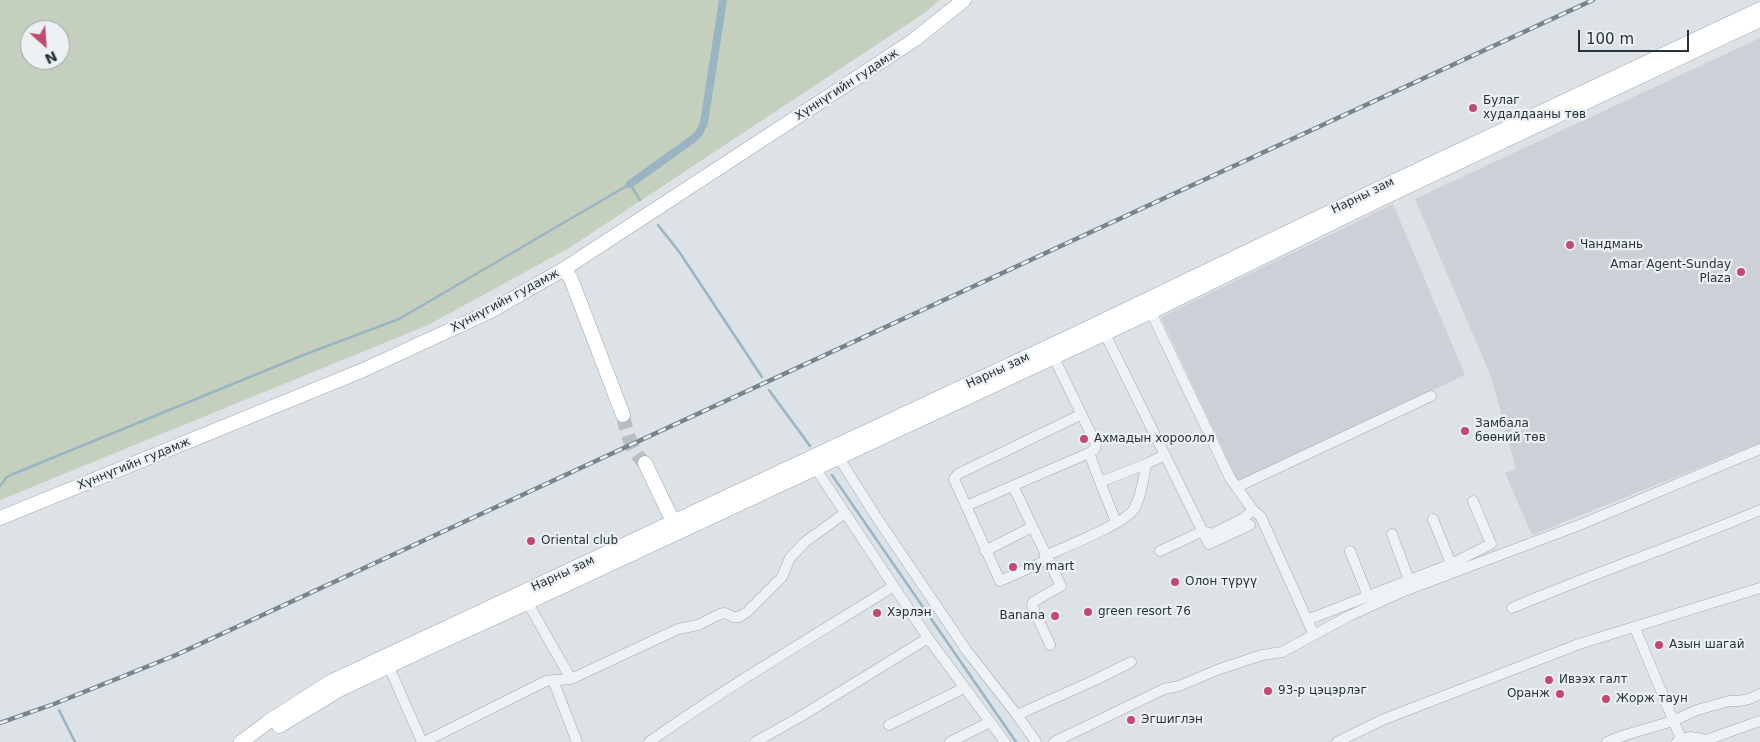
<!DOCTYPE html>
<meta charset="utf-8">
<style>
body{margin:0}
#map{position:relative;width:1760px;height:742px;overflow:hidden;background:#dce2e5;font-family:"DejaVu Sans",sans-serif}
canvas{display:block}
.north{position:absolute;left:20px;top:20px;width:50px;height:50px;box-sizing:border-box;background:#ebf0f3;border:1px solid #9da4a9;border-radius:50%;rotate:154deg;font-size:14px;font-weight:700;line-height:20px;text-align:center;color:#27323a}
.north::after{content:'';display:block;margin:auto;width:18px;height:22px;background:#c34971;clip-path:polygon(50% 0,100% 100%,50% 72%,0 100%)}
.scale{position:absolute;left:1578px;top:30px;width:111px;height:22px;box-sizing:border-box;border:2px solid #27323a;border-top:0;padding-left:6px;font-size:15px;line-height:18px;white-space:nowrap;color:#27323a;-webkit-text-stroke:4px #ebf0f3;paint-order:stroke}
</style>
<div id="map">
<canvas width="1760" height="742"></canvas>
<div class="north">N</div>
<div class="scale">100 m</div>
</div>
<script>
const c = document.querySelector('canvas').getContext('2d');
c.lineJoin = 'round';
function paint(path, color) { c.fillStyle = color; c.fill(path, 'evenodd'); }
function stroke(path, color, width, dash) { c.strokeStyle = color; c.lineWidth = width; c.lineCap = dash ? 'butt' : 'round'; c.setLineDash(dash || []); c.stroke(path); }
function drawText(font, color, halo, rows, align = 'center') {
  c.font = font + ' "DejaVu Sans",sans-serif'; c.lineWidth = 4.5; c.setLineDash([]); c.textBaseline = 'middle'; c.strokeStyle = halo; c.fillStyle = color; for (const [text, x, y, turn = 0] of rows) {
    c.save(); c.translate(x, y); c.rotate((+turn || 0) * Math.PI / 180); c.textAlign = isNaN(turn) ? turn : align; if (halo) c.strokeText(text, 0, 0); c.fillText(text, 0, 0); c.restore();
  }
}
paint(new Path2D(`
 M1760,38V443L1532,535L1505,473L1516,469L1492,379L1415,199Z
 M1393,204L1465,375L1238,482L1161,317Z`), '#cbd1d6');
paint(new Path2D(`
 M0,0H940L923,14L569,248L428,325L0,500ZM30,30H60V60H30Z`), '#c5cfbe');
stroke(new Path2D(`
 M658,225L680,253L762,377
 M769,390L810,446
 M832,475L1016,742
 M0,486L7,477L13,474L306,354L399,319L630,184L640,200
 M59,710L75,742`), '#99b5c3', 2.5);
stroke(new Path2D(`
 M630,184L693,139L699,133L704,123L723,0`), '#99b5c3', 8);
stroke(new Path2D(`
 M623,415C626,431 632,453 645,463`), '#b8bfc3', 14, [14, 7]);
const minor = new Path2D(`
 M1151,312L1230,478L1253,510L1261,517L1314,635
 M1105,334L1209,544L1250,525
 M1054,358L1096,444L1095,449L1089,453L1100,482L1146,464L1165,455
 M839,458L875,515L967,651L1017,715L1036,742
 M812,463L928,638L1005,742
 M1100,482L1116,522
 M1013,486L1061,586L1033,602L1032,605L1050,645
 M1237,487L1431,396
 M966,506L1089,453
 M1433,519L1451,564
 M1392,534L1409,580
 M985,551L1032,527
 M1160,551L1203,531L1212,534L1244,518L1253,510
 M1350,551L1368,596
 M1045,556C1063,548 1126,523 1134,509C1141,497 1144,478 1146,464
 M1047,560L1000,581L954,479L958,474L1080,415
 M1512,608C1594,573 1678,545 1760,510
 M1307,620L1451,564L1491,544L1473,501
 M1635,628L1681,739L1677,742
 M389,667L422,742
 M571,679L678,629L698,625L720,614L725,613L733,617H739L747,612L782,577L790,558L805,542L845,513
 M553,680L577,742
 M1017,715L1095,680L1131,662
 M889,725L964,688
 M1681,739L1691,737L1706,740L1760,721
 M424,742L546,681L571,679L525,598
 M649,742C728,686 812,637 894,586
 M755,742L798,718L928,638
 M950,742L990,722
 M1054,742L1164,689L1179,686L1217,670L1262,655L1282,652L1351,615L1404,591L1582,524L1760,449
 M1337,742L1382,720L1579,644L1760,588
 M1607,742L1625,735L1673,721L1697,710L1729,701H1739L1749,699L1760,694`);
const major = new Path2D(`
 M564,269L571,279L623,415
 M645,463L677,530
 M0,518L361,371L489,312L564,269L852,81L914,40L964,0
 M279,726L339,690L417,653L527,603L1151,312L1379,200L1760,20
 M241,742L268,722L330,682L1071,336L1386,185L1760,9`);
stroke(minor, '#a2aaae', 11);
stroke(major, '#9da8b0', 15);
stroke(minor, '#eff2f4', 10);
stroke(major, '#fff', 14);
const rail = new Path2D(`
 M0,723L54,704L176,655L1593,0`);
stroke(rail, '#77848e', 4.5);
stroke(rail, '#ebf0f3', 2.5, [8]);
for (const [x, y, r, color] of [
 [1473,108,5,"#c34971"],
 [1570,245,5,"#c34971"],
 [1741,272,5,"#c34971"],
 [1465,431,5,"#c34971"],
 [1084,439,5,"#c34971"],
 [531,541,5,"#c34971"],
 [1013,567,5,"#c34971"],
 [1175,582,5,"#c34971"],
 [1088,612,5,"#c34971"],
 [877,613,5,"#c34971"],
 [1055,616,5,"#c34971"],
 [1659,645,5,"#c34971"],
 [1549,680,5,"#c34971"],
 [1268,691,5,"#c34971"],
 [1560,694,5,"#c34971"],
 [1606,699,5,"#c34971"],
 [1131,720,5,"#c34971"]
]) { const dot = new Path2D(); dot.arc(x, y, r, 0, 2 * Math.PI); c.fillStyle = color; c.fill(dot); stroke(dot, '#ebf0f3', 2); }
drawText('12px', '#27323a', '#ebf0f3', [
 ["Хүннүгийн гудамж",847,85,-33],
 ["Нарны зам",1363,196,-26],
 ["Хүннүгийн гудамж",505,301,-28],
 ["Нарны зам",998,371,-25],
 ["Хүннүгийн гудамж",134,464,-22],
 ["Нарны зам",563,574,-25]
]);
drawText('12px', '#27323a', '#ebf0f3', [
 ["Булаг",1483,101],
 ["худалдааны төв",1483,115],
 ["Чандмань",1580,245],
 ["Amar Agent-Sunday",1731,265,"right"],
 ["Plaza",1731,279,"right"],
 ["Замбала",1475,424],
 ["бөөний төв",1475,438],
 ["Ахмадын хороолол",1094,439],
 ["Oriental club",541,541],
 ["my mart",1023,567],
 ["Олон түрүү",1185,582],
 ["green resort 76",1098,612],
 ["Хэрлэн",887,613],
 ["Banana",1045,616,"right"],
 ["Азын шагай",1669,645],
 ["Ивээх галт",1559,680],
 ["93-р цэцэрлэг",1278,691],
 ["Оранж",1550,694,"right"],
 ["Жорж таун",1616,699],
 ["Эгшиглэн",1141,720]
], 'left');
</script>
